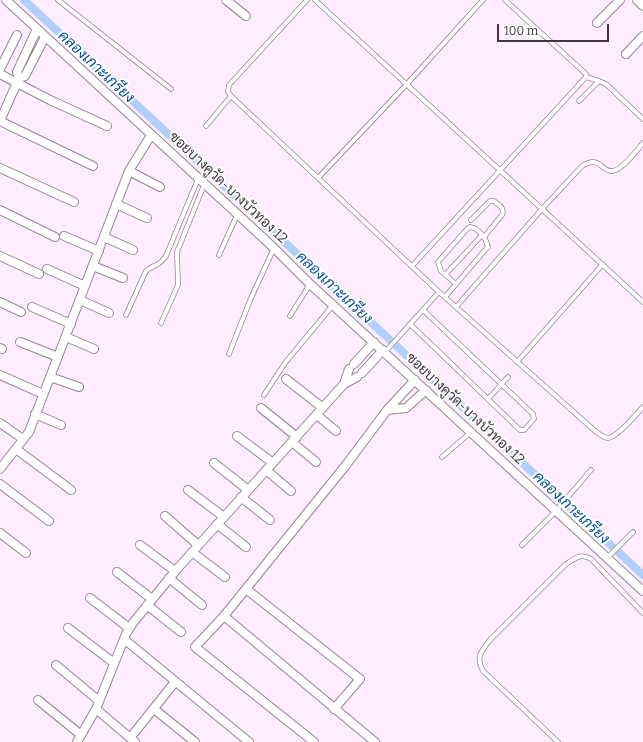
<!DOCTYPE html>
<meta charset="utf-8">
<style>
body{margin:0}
#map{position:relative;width:643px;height:742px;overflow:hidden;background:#fdedfe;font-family:Bitter,serif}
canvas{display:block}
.scale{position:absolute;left:497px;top:24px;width:112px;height:18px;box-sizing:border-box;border:2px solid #3d373d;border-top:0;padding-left:5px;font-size:12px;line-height:14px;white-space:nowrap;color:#3d373d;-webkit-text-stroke:3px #fff;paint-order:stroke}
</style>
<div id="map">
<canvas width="643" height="742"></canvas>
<div class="scale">100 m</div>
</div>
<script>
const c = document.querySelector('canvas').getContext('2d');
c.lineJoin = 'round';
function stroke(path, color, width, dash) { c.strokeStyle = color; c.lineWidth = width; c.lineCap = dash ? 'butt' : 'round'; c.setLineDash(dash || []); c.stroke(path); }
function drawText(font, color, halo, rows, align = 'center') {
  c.font = font + ' Bitter,Sarabun,serif'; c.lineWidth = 4; c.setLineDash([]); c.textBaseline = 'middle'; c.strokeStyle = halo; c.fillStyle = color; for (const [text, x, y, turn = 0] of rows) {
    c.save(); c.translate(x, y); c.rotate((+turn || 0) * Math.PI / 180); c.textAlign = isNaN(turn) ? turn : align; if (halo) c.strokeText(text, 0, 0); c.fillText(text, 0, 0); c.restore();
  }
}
stroke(new Path2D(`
 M24,0L643,575`), '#b0cffa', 8);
const lane = new Path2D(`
 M58,0L171,89
 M307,0L229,85L228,92L231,96L439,292L594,430C598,433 603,438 608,438C618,437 636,414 643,407
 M315,0L643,302
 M505,0L586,74V77L599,81L606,84L643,119
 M579,101L599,81
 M206,126L231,96
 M318,178L406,85L483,0
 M471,220L490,201H494C499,205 505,208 502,215L484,237
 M219,255L237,215
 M412,266L586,77
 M446,274L482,235
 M445,297L486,249L488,247C486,238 479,228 470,227L467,229L438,262L441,271L456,284
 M456,307L542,209L582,166C601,154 601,173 613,171C622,170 637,150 643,143
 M126,315L146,271C154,264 159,267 166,256L198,179
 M290,316L310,284
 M161,323L178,285L177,252L204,185
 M410,324L520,430H524L534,419L533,414L423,310
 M385,352L439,292
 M229,354L251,298L274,248
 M517,362L603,264
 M264,395L285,363L333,305
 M488,399L508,377
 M442,457L471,432
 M522,545L556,511L591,470
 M607,558L633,532
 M558,742L483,671C476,657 480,653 489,641L565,565C575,558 580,553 591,559L643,613`);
const street = new Path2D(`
 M6,0L274,248L310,284L643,591
 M226,0L246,16
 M637,0L643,6
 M597,23L620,0
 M626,54L643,36
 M0,69L17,35
 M0,74L50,100L107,126
 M19,78L25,76L45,37
 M0,121L93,166
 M0,121L19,78L17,72L37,29
 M0,168L74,202
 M129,171L160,187
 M116,204L147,218
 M0,210L55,237
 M64,236L99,251
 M104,237L133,250
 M0,256L39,274
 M93,266L123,278
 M47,269L85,286
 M80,300L109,313
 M0,302L21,312
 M32,307L71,324
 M66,337L94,349
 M20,342L58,357
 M0,348L2,349
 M354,364L374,342
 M362,373L383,350
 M0,375L43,394
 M50,377L79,387
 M286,379L323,408
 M415,380L387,410L406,408L426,390
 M344,384L349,369
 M261,408L297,437
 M35,414L61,425
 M317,415L336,431
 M0,423L23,439
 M237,436L273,463
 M292,442L316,462
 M16,449L71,490
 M214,463L248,490
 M0,469L29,432L129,171L151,135
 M266,470L291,491
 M0,484L49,521
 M188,490L224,517
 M241,497L270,520
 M165,516L198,545
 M217,524L246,547
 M0,533L26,553
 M140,545L175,571
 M192,552L225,577
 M117,572L152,599
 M169,578L202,605
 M246,589L360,679L334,709
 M90,598L129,628
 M147,605L181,632
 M224,616L375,742
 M68,628L114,663
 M124,639L249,742
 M56,665L99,701
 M38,700L81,735
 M96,709L135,742
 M154,709L195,742
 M130,738L175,682
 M77,742L96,709L126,634L132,624L178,568L344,384L357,377
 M314,742L195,647L224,616L346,465L387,410`);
stroke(lane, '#938595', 5.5);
stroke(street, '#938595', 10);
stroke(lane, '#fff', 4);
stroke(street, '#fff', 8);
drawText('14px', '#3d373d', '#fff', [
 ["ซอยบางคูวัด-บางบัวทอง 12",228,188,43],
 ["ซอยบางคูวัด-บางบัวทอง 12",465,409,43]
]);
drawText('italic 15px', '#054f9f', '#fff', [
 ["คลองเกาะเกรียง",96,67,43],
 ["คลองเกาะเกรียง",334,288,43],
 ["คลองเกาะเกรียง",571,508,43]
]);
</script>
